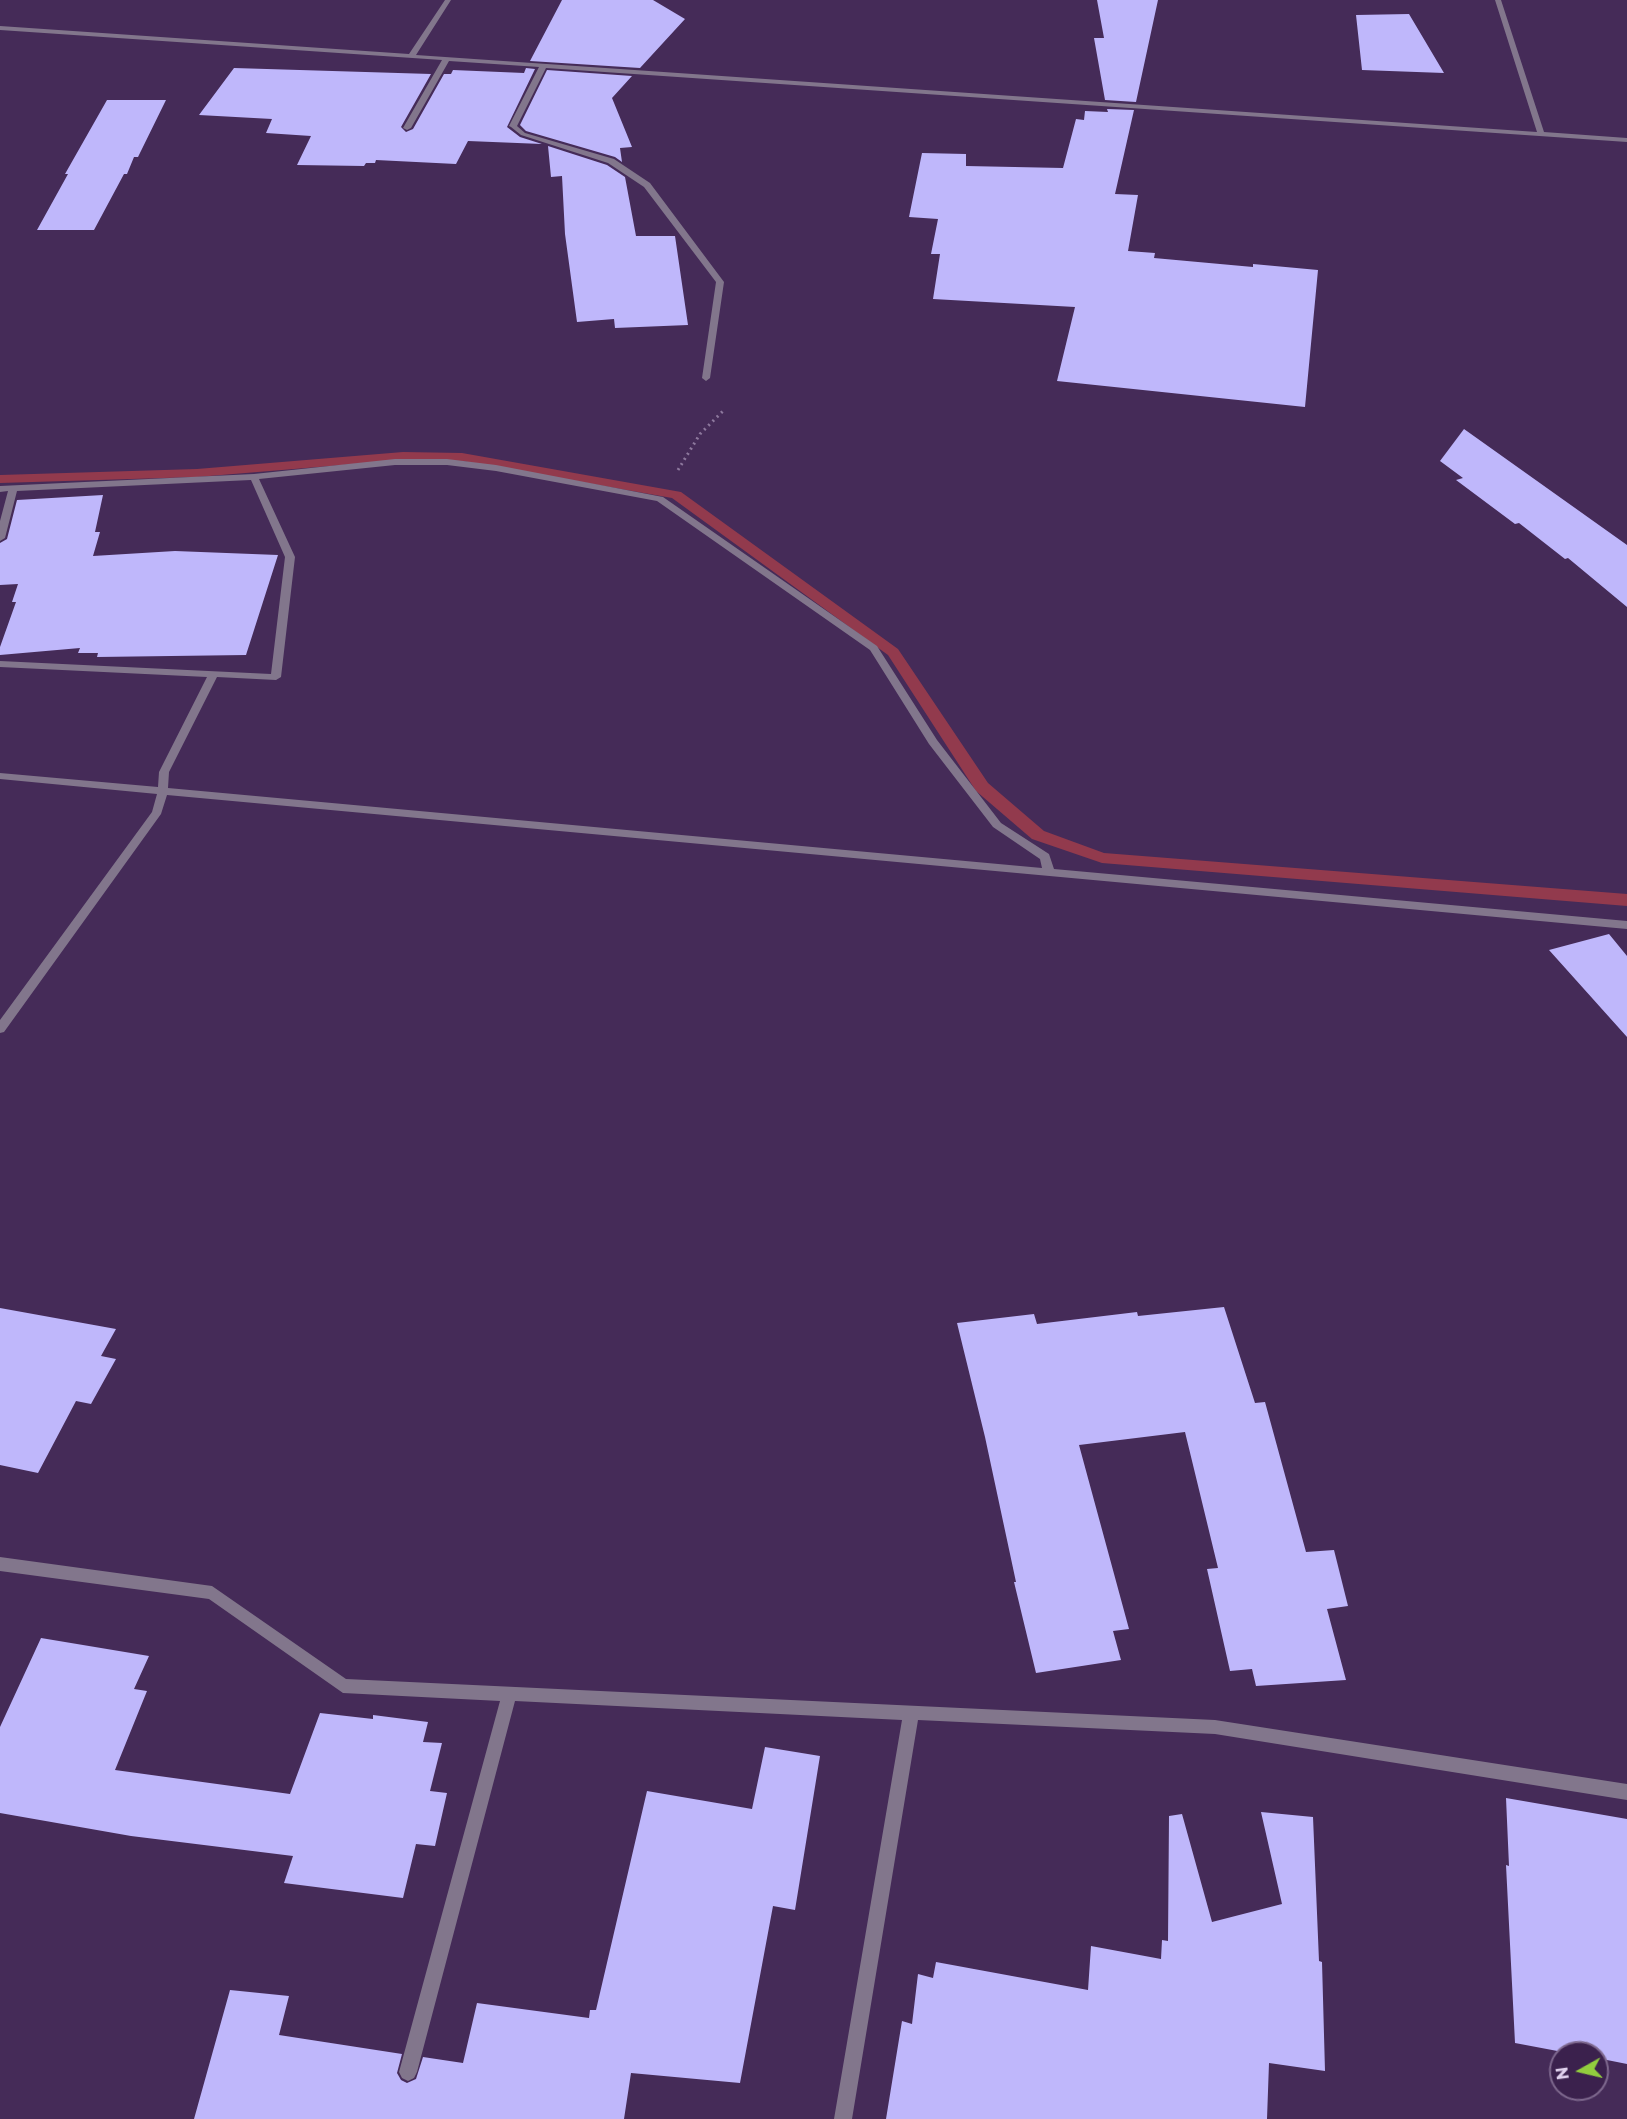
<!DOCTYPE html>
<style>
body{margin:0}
#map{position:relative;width:1627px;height:2119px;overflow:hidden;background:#452b58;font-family:Montserrat,sans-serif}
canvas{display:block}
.north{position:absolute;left:1549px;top:2041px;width:60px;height:60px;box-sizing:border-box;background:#3b214d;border:2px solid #7d678d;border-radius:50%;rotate:262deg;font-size:16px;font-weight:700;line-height:24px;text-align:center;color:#e0d1ed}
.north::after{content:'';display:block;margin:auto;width:21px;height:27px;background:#92cd3e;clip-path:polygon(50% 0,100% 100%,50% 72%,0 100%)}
</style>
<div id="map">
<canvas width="1627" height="2119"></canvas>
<div class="north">N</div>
</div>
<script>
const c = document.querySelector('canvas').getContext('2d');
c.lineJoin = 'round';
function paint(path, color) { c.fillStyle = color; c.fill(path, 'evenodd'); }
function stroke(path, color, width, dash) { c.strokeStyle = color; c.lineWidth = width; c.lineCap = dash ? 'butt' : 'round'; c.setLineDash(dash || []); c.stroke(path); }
paint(new Path2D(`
 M403,452L462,453L681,492L898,649L988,783L1044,831L1104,853L1627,894V906L1102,863L1032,839L976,791L888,655L672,498L462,461L403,460L197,477L0,483V475L197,469Z`), '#923a4d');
paint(new Path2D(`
 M562,0H653L685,19L640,68L530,61Z
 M1097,0H1158L1136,102L1105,100L1094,38H1104Z
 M1409,14L1444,73L1362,70L1356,15Z
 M234,68L431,74L401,127L406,132L413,129L444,74H451L453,70L524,73L526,68L535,69L507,127L520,137L542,144L468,141L456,164L376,160L375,163H366L364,166L297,165L311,136L266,133L272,119L199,115Z
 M547,70L632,76L612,98L632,147L620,148L622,162L615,157L526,131L520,125Z
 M107,100H166L138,157H134L127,174H124L94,230H37L68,174H65Z
 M1107,109L1134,110L1115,194L1138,195L1128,251L1155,253L1154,258L1253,267V264L1318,270L1305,407L1057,381L1075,307L933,299L940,254H931L938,219L909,217L922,153L966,154V166L1063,168L1076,119L1084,120L1085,111L1108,112Z
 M548,146L607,165L625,177L636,236H675L688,325L615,328L614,319L577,322L565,234L562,176L551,177Z
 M1464,429L1627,545V607L1568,558L1565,559L1519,523L1515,524L1456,480L1463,478L1440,461Z
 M103,495L95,532H100L93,556L175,551L278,555L246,655L97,657L98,653H78L80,648L0,655V647L16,602H12L18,584L0,585V543L7,539L17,500Z
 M1609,934L1627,956V1037L1549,950Z
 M1224,1307L1255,1403L1265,1402L1306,1552L1334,1550L1348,1606L1327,1609L1346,1680L1256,1686L1252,1669L1230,1671L1207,1569L1218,1568L1185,1432L1079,1445L1129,1629L1113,1631L1121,1660L1036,1673L1014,1582H1016L985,1437L957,1323L1034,1314L1037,1324L1137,1312L1138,1316Z
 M0,1308L116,1329L101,1356L116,1359L91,1404L76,1401L38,1473L0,1465Z
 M41,1638L149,1656L134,1689L147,1691L115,1770L290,1794L320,1713L373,1719V1715L428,1722L423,1742L442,1743L430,1791L447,1793L435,1846L416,1844L403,1898L284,1883L293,1856L131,1836L0,1813V1727Z
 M765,1747L820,1756L795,1910L773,1906L740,2083L631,2073L624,2119H194L230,1990L289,1996L279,2035L402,2054L397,2073L401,2080L407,2083L416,2079L423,2057L463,2063L477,2003L589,2018L590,2010H596L647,1791L752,1809Z
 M1506,1798L1627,1819V2064L1597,2058V2053H1568L1515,2043L1506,1865L1509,1866Z
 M1261,1812L1313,1817L1319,1961L1322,1962L1325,2071L1269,2063L1267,2119H886L902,2021L912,2024L918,1974L933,1978L936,1962L1088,1990L1091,1946L1161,1959L1162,1940L1168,1941L1169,1816L1182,1814L1212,1922L1282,1904Z`), '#bfb7fb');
stroke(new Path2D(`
 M678,470L700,434L724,410`), '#8d789d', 3, [2, 4]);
paint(new Path2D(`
 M445,0H451L416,55L1537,132L1495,0H1501L1544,132L1627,138V142L546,68L517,126L525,133L614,159L650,183L724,282L710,378L706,381L702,378L716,282L644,187L608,163L521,135L511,127L509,126L539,67L449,61L411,128L407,130L403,128L442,60L0,30V26L409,54Z
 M395,459H447L496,465L663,497L877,646L937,740L1001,823L1049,854L1054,869L1627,921V929L167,795L161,814L4,1032L0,1033V1020L152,812L157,794L0,779V773L158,787L159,772L207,677L0,667V661L271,674L285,557L251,480L17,491L5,538L0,541V521L8,491L0,492V486L254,474ZM395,465H447L496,471L657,501L870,650L929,744L993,827L1040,859L1042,868L168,788L169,772L217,677L276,680L281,677L295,557L259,479Z
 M0,1557L212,1586L346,1679L1215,1720L1627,1784V1800L1215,1734L918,1720L852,2119H834L902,1720L515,1701L417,2072L414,2078L408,2081L402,2078L399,2072L500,1701L343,1693L209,1599L0,1571Z`), '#82768c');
</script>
